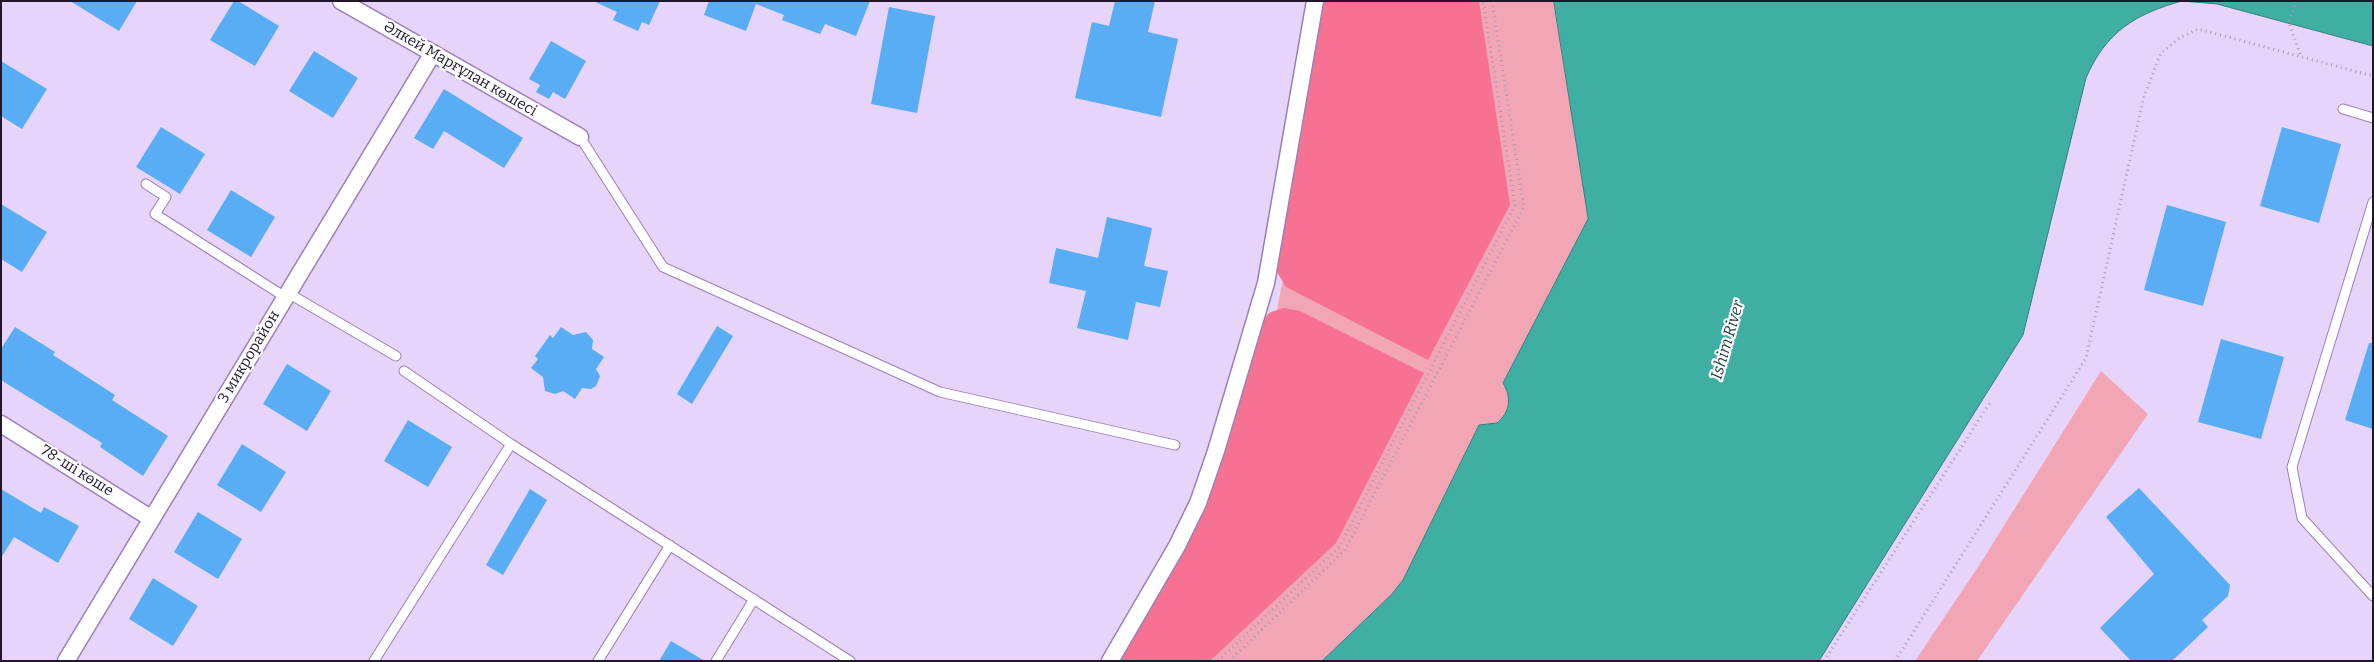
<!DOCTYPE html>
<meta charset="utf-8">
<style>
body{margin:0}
#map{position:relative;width:2374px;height:662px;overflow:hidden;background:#e6d4fa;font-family:Bitter,serif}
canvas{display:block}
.frame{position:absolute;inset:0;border:2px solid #22162d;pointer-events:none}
</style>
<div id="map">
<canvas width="2374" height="662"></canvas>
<div class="frame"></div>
</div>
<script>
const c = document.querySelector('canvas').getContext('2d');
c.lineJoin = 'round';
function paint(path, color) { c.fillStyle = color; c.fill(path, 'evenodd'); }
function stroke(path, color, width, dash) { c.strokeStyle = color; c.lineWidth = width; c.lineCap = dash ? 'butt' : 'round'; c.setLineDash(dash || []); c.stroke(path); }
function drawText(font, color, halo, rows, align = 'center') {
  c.font = font + ' Bitter,serif'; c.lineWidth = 4.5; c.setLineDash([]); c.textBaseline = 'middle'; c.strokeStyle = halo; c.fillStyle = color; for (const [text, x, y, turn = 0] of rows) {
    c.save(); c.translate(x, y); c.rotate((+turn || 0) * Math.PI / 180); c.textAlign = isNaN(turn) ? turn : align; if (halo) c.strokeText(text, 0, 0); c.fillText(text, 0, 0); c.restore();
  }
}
paint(new Path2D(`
 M1335,1H1554L1588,219L1503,383C1512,398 1511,412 1497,423L1479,426L1403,580L1392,594L1322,661H1135L1206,528L1269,353Z
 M2101,371L2148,414L1977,661H1915L1980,564Z`), '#f2a6b5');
paint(new Path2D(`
 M1322,1H1479L1510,205L1428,360L1286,287L1274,267Z
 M1284,308L1300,311L1424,373L1336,543L1210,661H1119L1195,529L1214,482L1262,319L1271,312Z`), '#f77193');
const water = new Path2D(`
 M1554,1H2182C2135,14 2106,32 2086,78L2023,335L1819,661H1322L1392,594L1403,580L1479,425L1497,423C1510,412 1512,398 1503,383L1588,219Z
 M2182,1H2373V46L2217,4Z`);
paint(water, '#3faea3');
stroke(water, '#368080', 1);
paint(new Path2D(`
 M70,1H137L119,31Z
 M234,1H238L279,26L255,66L210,40Z
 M593,1H660L649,25L642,22L638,31L613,20L617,12Z
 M709,1H870L856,36L825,24L820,34L782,20L784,15L756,4L746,31L704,15Z
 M1115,1H1155L1148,32L1178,39L1161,117L1075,98L1092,22L1109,26Z
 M889,7L935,16L917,113L871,104Z
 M551,41L586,61L565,99L553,92L549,99L536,92L540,85L529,79Z
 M314,51L358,78L333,118L289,91Z
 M1,61L47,89L22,129L1,116Z
 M444,89L523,138L504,168L444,131L433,149L414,138Z
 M161,127L205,154L180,194L136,167Z
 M2282,127L2341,144L2319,223L2260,206Z
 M231,190L275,217L251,257L207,230Z
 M1,204L47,232L22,272L1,259Z
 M2167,205L2226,222L2203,306L2144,290Z
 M1107,217L1152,228L1144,266L1168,271L1160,307L1136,302L1128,340L1077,328L1086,291L1049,283L1056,248L1098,258Z
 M717,326L733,336L692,404L677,394Z
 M15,327L55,352L53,355L115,395L112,400L168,436L143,476L100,447L102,443L1,380V349Z
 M561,327L573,335L586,332L593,340L592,349L604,357L596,369L600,376L596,386L591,389L582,388L575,399L563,391L555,394L545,391L543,377L531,368L538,359L535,356L550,335L553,338Z
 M2221,339L2284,357L2261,439L2198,422Z
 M2369,343H2373V429L2345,420Z
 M287,364L331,391L307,431L263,404Z
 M408,420L452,447L428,487L384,461Z
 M242,444L286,472L261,512L217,485Z
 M2139,488L2230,585L2228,596L2202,620L2208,627L2172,661H2131L2100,628L2154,574L2106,517Z
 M1,489L41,513L44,507L79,526L58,563L14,537L1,558Z
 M530,489L547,500L503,575L486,565Z
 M198,512L242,539L218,579L174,552Z
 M153,578L198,606L173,646L129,619Z
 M671,641L705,661H659Z`), '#58adf5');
const lane = new Path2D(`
 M2343,109L2373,118
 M580,137L663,267L940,392L1175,445
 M146,184L166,197L155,214L285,297
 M2373,202L2292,467L2302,518L2373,596
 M288,293L396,356
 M404,371L511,444L850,661
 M374,661L511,444
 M598,661L670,545
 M716,661L754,599`);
const street = new Path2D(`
 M341,1L580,137
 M1,424L152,519
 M66,661L433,53
 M1110,661L1177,546L1198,503L1216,451L1266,283L1315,1`);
stroke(lane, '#9c80ba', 11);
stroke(street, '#9c80ba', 19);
stroke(new Path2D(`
 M2296,1L2289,23L2301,56
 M1218,661L1339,547L1515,205L1483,1
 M1229,661L1345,550L1524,207L1492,1
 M1824,661L1991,401
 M1895,661L2086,358L2144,96L2161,53L2181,37L2198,29L2373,76`), '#a9b', 3, [1, 4]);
stroke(lane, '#fff', 9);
stroke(street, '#fff', 16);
drawText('15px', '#22162d', '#fefefe', [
 ["Әлкей Марғұлан көшесі",460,69,30],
 ["3 микрорайон",249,357,-59],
 ["78-ші көше",77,471,32]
]);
drawText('italic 16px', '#1c3d39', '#fefefe', [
 ["Ishim River",1728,340,-74]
]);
</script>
